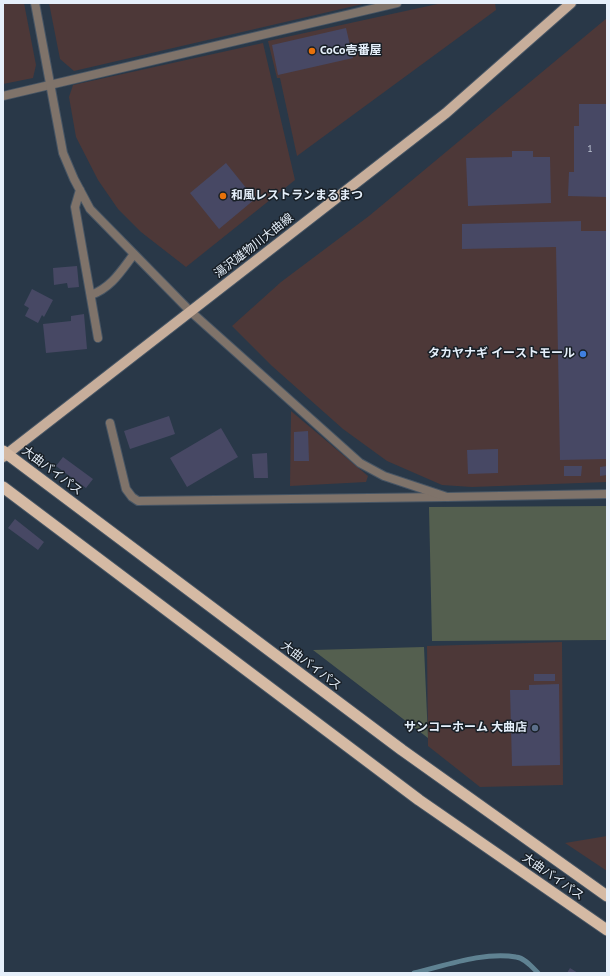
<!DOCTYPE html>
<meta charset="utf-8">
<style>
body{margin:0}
#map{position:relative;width:610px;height:976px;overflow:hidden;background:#293848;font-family:"PT Sans",sans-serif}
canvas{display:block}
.frame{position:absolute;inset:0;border:4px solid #e5effa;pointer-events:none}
</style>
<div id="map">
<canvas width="610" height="976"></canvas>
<div class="frame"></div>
</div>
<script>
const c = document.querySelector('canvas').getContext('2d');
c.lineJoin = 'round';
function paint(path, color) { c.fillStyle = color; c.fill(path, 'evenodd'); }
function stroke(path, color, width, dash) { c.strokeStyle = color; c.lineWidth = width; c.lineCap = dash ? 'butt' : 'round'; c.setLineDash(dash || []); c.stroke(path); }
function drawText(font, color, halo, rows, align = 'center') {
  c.font = font + ' "PT Sans","Noto Sans JP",sans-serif'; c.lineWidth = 3; c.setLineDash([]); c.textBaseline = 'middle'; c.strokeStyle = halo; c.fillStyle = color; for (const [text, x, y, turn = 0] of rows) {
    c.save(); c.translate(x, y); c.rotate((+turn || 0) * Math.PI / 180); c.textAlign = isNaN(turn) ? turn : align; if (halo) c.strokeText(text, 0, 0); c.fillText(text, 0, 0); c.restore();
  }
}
paint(new Path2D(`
 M3,3H24L36,65L33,78L3,84Z
 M49,3H367L74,71L60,59Z
 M442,3H495L496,10L297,156L280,78H277L268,41Z
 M607,18V482L472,487L442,485L387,461L343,429L272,366L232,326L281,282L369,216Z
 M263,43L295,180L186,267L141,232L118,209L98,180L76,137L69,97L73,85Z
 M291,411L368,476L366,482L290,486Z
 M562,642L563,785L480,787L428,746L427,646Z
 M607,836V871L565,843Z`), '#4d3838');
paint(new Path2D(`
 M607,506V640L432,641L429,507Z
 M424,647L428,738L313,650Z`), '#545f4f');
stroke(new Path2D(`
 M414,973C444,966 485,951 516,957C525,958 532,967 538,973`), '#5f8292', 5);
paint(new Path2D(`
 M346,28L353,58L278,75L272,45Z
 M579,104H607V197L568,196L569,172H574V126H579Z
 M512,151H533V157H550L551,203L468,206L466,158L512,157Z
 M226,163L255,199L219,229L190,193Z
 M581,221V231H607V459L560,460L556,247L462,249V224Z
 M77,266L79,287L68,288L67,283L54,285L53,268Z
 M32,289L53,300L44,317L42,315L38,323L25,316L29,308L24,305Z
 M84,314L87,349L46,353L43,324L71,321V316Z
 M169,416L175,434L130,449L124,431Z
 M221,428L238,457L187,487L170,458Z
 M308,431L309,461H294V432Z
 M498,449V473L468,474L467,450Z
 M267,453L268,478H254L252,454Z
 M63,457L93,479L86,488L56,466Z
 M564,466H582L581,476H564Z
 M607,466V475L600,476V467Z
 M15,519L44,542L38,550L8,528Z
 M534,674H555V681H534Z
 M559,684L560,765L512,766L510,690H529V685Z
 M570,968L578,973H567Z`), '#474864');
const service = new Path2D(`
 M3,96L397,3`);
const minor = new Path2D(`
 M35,3L63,153L74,179L90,209L190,311
 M80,190L75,207L98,338
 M91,295C112,287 121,271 134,254
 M110,423L126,489L132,497L138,501L446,497`);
const tertiary = new Path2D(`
 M190,311L360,463L384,476L447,497L607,494`);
const primary = new Path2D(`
 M3,457L446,113L571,3`);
const trunk = new Path2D(`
 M3,451L402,750L607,896
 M3,487L419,800L607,930`);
stroke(service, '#475564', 10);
stroke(minor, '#475564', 10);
stroke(tertiary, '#475564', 10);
stroke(primary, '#475564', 12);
stroke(trunk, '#475564', 13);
stroke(service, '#7f736a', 8);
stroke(minor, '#7f736a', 8);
stroke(tertiary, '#7f736a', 8);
stroke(primary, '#c7ae9b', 10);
stroke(trunk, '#d5baa4', 11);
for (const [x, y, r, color] of [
 [312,51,4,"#e8710a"],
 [223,196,4,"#e8710a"],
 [583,354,4,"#3f7fe0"],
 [535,728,4,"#5c6f8a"]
]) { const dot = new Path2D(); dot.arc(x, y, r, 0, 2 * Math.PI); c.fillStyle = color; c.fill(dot); stroke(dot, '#181f26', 1.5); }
drawText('10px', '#bec5d4', null, [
 ["1",590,149]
]);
drawText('bold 12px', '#e5effa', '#181f26', [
 ["CoCo壱番屋",320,51],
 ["和風レストランまるまつ",231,196],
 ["タカヤナギ イーストモール",575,354,"right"],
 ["サンコーホーム 大曲店",527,728,"right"]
], 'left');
drawText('12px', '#e5effa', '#181f26', [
 ["湯沢雄物川大曲線",254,246,-38],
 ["大曲バイパス",52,471,37],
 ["大曲バイパス",311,666,37],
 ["大曲バイパス",553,877,35]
]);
</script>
